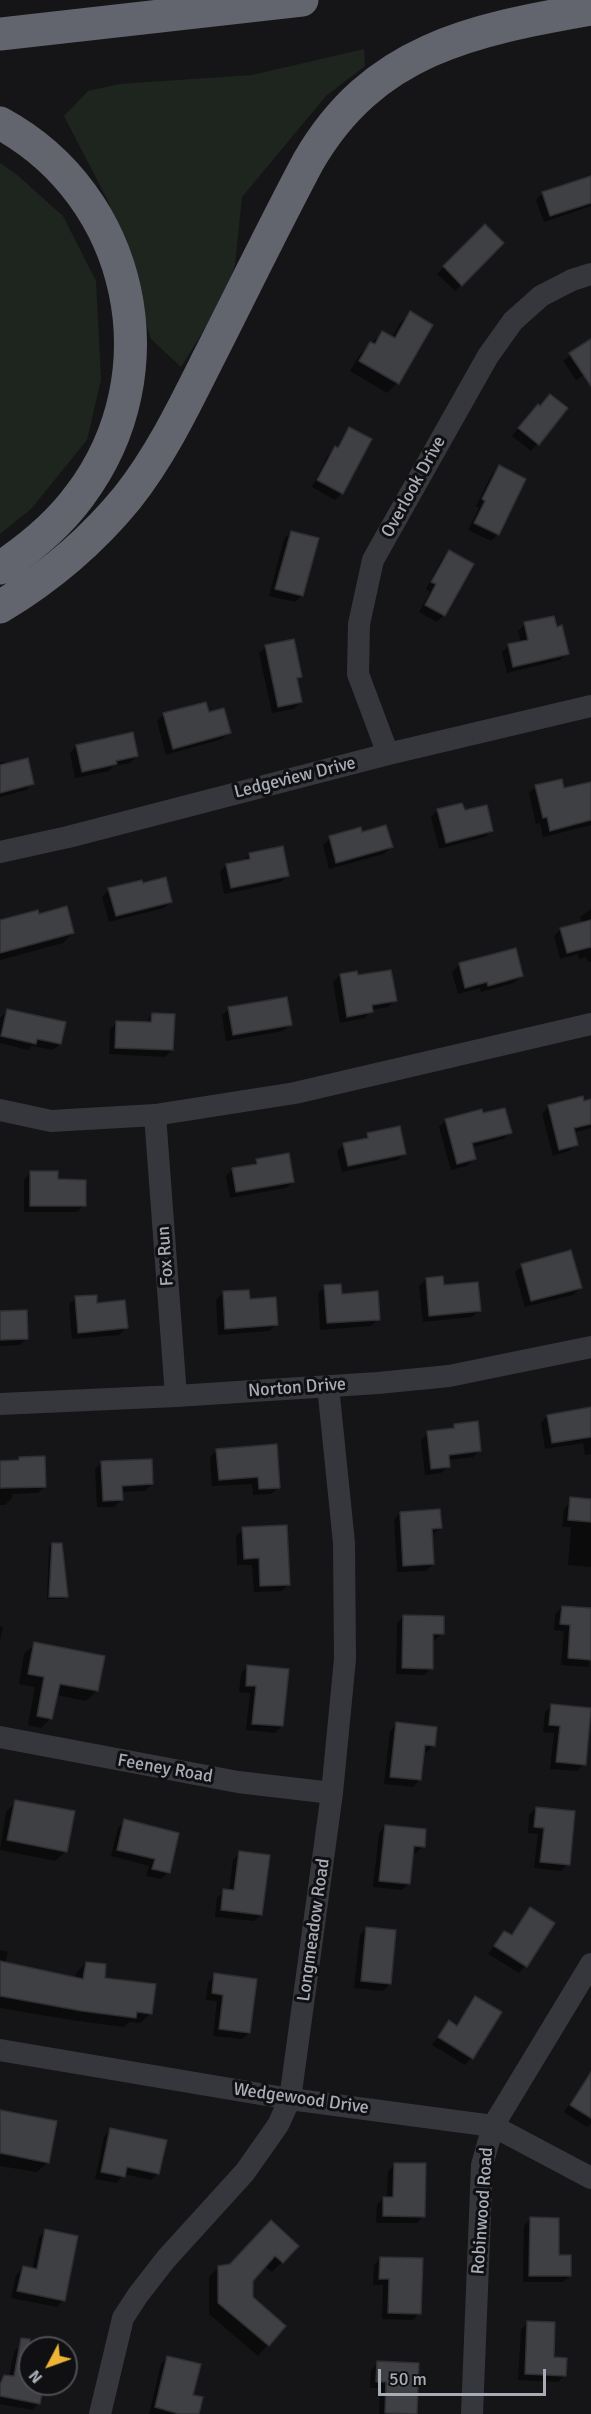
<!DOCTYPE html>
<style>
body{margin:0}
#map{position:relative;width:591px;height:2414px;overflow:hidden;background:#151517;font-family:Signika,sans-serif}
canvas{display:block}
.north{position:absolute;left:18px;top:2336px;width:60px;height:60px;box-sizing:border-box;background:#101012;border:2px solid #4c4e54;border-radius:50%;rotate:229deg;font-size:16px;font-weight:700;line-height:24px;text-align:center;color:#a7acb7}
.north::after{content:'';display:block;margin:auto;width:21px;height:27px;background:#efb435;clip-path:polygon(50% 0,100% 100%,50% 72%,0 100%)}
.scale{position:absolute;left:378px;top:2369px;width:168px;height:27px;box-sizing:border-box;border:3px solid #a7acb7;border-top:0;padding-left:8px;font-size:18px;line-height:21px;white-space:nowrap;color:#a7acb7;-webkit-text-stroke:4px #101012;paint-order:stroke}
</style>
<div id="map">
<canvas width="591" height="2414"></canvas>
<div class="north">N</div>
<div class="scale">50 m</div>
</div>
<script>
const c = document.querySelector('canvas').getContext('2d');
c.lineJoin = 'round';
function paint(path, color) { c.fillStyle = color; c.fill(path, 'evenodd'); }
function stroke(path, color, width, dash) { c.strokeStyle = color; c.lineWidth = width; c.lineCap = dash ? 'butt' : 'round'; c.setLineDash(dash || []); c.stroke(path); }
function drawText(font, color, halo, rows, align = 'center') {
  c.font = font + ' Signika,sans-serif'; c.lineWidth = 6; c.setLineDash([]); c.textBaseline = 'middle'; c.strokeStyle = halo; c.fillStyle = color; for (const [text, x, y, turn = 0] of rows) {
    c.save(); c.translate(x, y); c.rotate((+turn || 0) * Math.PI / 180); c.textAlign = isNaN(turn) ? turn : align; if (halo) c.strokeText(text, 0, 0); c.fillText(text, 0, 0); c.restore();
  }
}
paint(new Path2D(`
 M364,49L365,66L326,96L242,197L235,265L225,296L181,367L151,339L108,201L64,116L88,91L119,84L252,75Z
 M0,163L16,174L63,216L96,281L101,380L87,440L31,509L0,534Z`), '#1d251e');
paint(new Path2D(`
 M591,177V206L544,222L536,200L543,193Z
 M485,226L502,243L455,291L437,274Z
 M411,313L397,383L387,393L350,371L360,354L370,344L383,333L392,338L400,323Z
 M591,341V371L576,380L563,361Z
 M550,396L566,408L531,451L512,436L531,412Z
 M350,429L342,493L335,500L312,487L328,455L336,449L343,436Z
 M499,467L498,534L491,541L468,530L479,508L476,506L492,474Z
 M291,532L302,596L295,602L269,596L284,539Z
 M449,552L444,615L437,622L419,612L430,592L426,589L442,559Z
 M525,624L567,653L560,660L507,673L502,652L509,646L521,643L518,631Z
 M266,647L300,676L296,681L300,702L294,709L272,713L259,653Z
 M164,714H208L229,733L222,739L166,755L157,721Z
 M76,746L137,756L130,763L113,766L109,771L75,778L70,753Z
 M4,761L5,765L33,783L26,790L0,797V763Z
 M591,786V825L543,837L540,823L536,824L529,793L536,787L563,790Z
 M438,810L464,812L492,830L485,837L439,849L431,817Z
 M361,834L391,847L384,854L329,869L323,845L330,838Z
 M250,854L288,875L281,882L224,894L220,872L226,865L243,861Z
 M142,885L171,901L164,908L109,922L102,897L109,890Z
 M591,909V962H588L586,957L579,959L578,954L560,959L554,936L561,929L582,924L580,917Z
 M38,916L73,933L63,943L0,960V922Z
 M515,950L521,976L514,983L481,992L480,988L458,994L452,972L459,965Z
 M340,975L356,977L395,1000L388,1007L371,1010L365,1018L340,1023L333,982Z
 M229,1009L290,1024L283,1031L226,1041L222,1015Z
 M7,1011L60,1044L53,1050L32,1046L28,1050L0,1043V1018Z
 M152,1014L172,1050L165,1057L109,1054L110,1029L117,1022L145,1024Z
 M591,1100V1128L573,1133L576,1144L569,1151L553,1156L542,1114L548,1107Z
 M482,1115L510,1133L503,1139L471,1148L474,1159L467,1166L451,1170L439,1127L446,1120Z
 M368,1135L404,1153L398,1160L342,1172L337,1151L344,1145L361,1141Z
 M257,1161L293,1181L286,1188L230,1198L226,1176L233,1169L251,1166Z
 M30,1173L57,1181L84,1205L77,1212H24V1180Z
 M522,1266L580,1288L573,1295L525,1307L515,1272Z
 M426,1279L479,1310L472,1317L423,1322L419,1286Z
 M325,1287L341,1296L378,1319L371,1326L320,1330L318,1293Z
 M223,1293L248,1301L276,1325L269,1331L218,1335L216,1300Z
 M76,1298L96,1304L126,1328L119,1335L72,1339L69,1304Z
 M0,1313L27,1338L20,1345L0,1346Z
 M591,1409V1454L585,1455L583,1443L545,1449L541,1423L547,1416Z
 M454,1426L480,1450L473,1457L448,1460V1467L441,1473L425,1475L421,1440L428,1433L450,1430Z
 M217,1450L278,1487L271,1494L253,1495L252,1484L212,1486L210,1457Z
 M20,1458L45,1486L38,1493L12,1494V1498L5,1505H0V1462L16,1461Z
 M102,1462L152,1484L145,1491L121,1492V1500L114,1507H97L95,1469Z
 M570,1502L591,1504V1567L568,1565L571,1527H562L564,1509Z
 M400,1513L440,1528L431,1535L433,1564L426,1571L397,1572L394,1520Z
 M243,1529L288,1584L282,1591L254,1592L252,1565H237L236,1536Z
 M53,1544L66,1596L63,1599H47L49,1548Z
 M562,1607L591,1609L589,1667L561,1665L564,1631L554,1630L555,1614Z
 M404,1616L442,1633L435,1640H432L431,1668L424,1675L396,1674L397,1623Z
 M0,1626L3,1627L0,1641Z
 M35,1644L97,1691L86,1701L56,1695L51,1718L41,1728L28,1725L35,1687L19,1684L24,1654Z
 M248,1666L282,1726L275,1733L246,1730L250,1693L239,1692L241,1673Z
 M552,1706L584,1764L577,1771L550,1769L554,1733L543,1732L545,1712Z
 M397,1724L434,1745L427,1752H423L419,1780L413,1787L384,1784L390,1731Z
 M16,1802L66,1851L55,1861L0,1850L6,1812Z
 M536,1808L568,1864L561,1871L534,1868L538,1834L528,1833L529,1815Z
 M125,1821L168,1872L161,1879L146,1876L149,1866L111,1856L118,1828Z
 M385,1826L423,1846L416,1853H412L409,1883L402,1890L373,1887L379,1833Z
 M240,1853L261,1915L254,1921L215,1917L217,1898L224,1891H229L233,1860Z
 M530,1909L553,1923L525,1966L519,1973L488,1954L504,1932L510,1936Z
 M367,1928L390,1984L383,1991L354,1988L360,1935Z
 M0,1950L8,1952L5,1964L75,1979L76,1973L86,1963L103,1979L151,2013L140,2023L129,2022L124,2027L71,2020L0,2008Z
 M215,1975L249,2033L242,2039L213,2036L217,2001L206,2000L208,1982Z
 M476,1998L471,2058L465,2065L432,2045L449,2022L455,2026Z
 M591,2071V2124L587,2127L564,2112Z
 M0,2111L48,2162L37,2172L0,2166Z
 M110,2130L158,2173L151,2180L124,2174L116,2183L95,2179L104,2137Z
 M394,2165L423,2216L417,2223H376L377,2205L383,2198H387L388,2171Z
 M530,2219L570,2276L563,2282H523L524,2226Z
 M46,2231L63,2300L57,2307L11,2298L16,2275L23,2268L32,2270L39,2237Z
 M261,2232L282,2262L272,2272L264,2266L251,2280V2298L284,2326L258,2356L209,2314V2277L219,2267L230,2265Z
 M381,2258L419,2313L413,2320L382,2319L383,2285H373L374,2265Z
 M527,2323L565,2375L558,2382L518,2380L521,2330Z
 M20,2345L35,2348H30V2384H42L39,2403L32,2410L0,2404V2380L4,2376L9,2377L14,2352Z
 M168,2357L192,2396L198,2414H149L161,2364Z
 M378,2363L417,2364L416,2414H379L380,2388H370L371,2370Z`), '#0007');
const building = new Path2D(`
 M591,176V203L550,216L542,192Z
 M485,224L504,243L462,286L443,266Z
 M410,311L433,325L399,384L359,361L370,342L375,344L382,331L395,338Z
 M591,339V386L569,353Z
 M550,394L568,408L539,445L518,428L538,404L540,406Z
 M349,427L372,439L343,494L317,480L335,446L338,448Z
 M499,465L526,479L499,535L474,523L485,501L482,499Z
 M291,531L319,538L303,596L275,589Z
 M449,550L474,564L445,616L425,605L436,584L431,582Z
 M554,616L557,627L562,625L569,654L513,667L508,644L528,640L524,622Z
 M294,639L302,677L297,678L302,702L278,707L265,645Z
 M206,702L209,712L224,708L231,733L173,749L163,713Z
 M133,732L138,756L116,761L117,764L82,772L76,745Z
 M28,758L34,784L0,793V765Z
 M562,779L564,788L591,782V820L550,831L547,817L543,818L535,785Z
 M462,803L465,810L487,805L493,831L446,843L437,809Z
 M386,825L393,847L336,863L329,836L361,827L362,832Z
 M283,846L289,876L231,888L226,864L250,859L249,853Z
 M166,877L172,902L116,916L108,888L142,880L143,883Z
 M67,906L74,933L0,953V920L38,910L39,914Z
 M591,920V947L567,953L560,928Z
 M516,948L523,976L488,986L487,982L465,988L459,963Z
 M391,970L397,1001L372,1005L373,1012L347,1017L340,974L357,971L358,975Z
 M287,997L292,1025L233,1035L228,1007Z
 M7,1009L66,1022L61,1044L37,1039L36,1044L1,1036Z
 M152,1013L175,1014L173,1050L115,1048L116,1021L151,1022Z
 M583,1096L584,1101L591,1099V1124L574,1128L578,1145L559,1150L548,1105Z
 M505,1108L512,1133L472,1143L476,1159L457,1164L445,1119L482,1109L483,1113Z
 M400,1126L406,1154L348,1166L343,1143L368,1138L367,1133Z
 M289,1153L294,1182L236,1192L232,1168L257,1164L256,1159Z
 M30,1171H58V1179L86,1180V1206H30Z
 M571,1250L582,1288L531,1301L521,1264Z
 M443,1276L444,1285L478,1282L481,1311L429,1316L426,1278Z
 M341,1284L342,1294L378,1291L380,1320L327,1323L324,1285Z
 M249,1290L250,1299L276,1297L278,1325L225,1329L223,1291Z
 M97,1295V1303L125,1300L128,1328L78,1333L75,1296Z
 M27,1310L28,1339L0,1340V1311Z
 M591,1407V1437L552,1443L547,1415Z
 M478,1421L481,1451L449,1455L450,1467L431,1469L427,1431L454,1428V1424Z
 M277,1444L280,1488L259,1489L258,1477L219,1480L216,1449Z
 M45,1456L46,1487L0,1488V1461L19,1460V1457Z
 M152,1459L153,1484L122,1486L123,1500L103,1501L101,1461Z
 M570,1497L591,1499V1522L568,1520Z
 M440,1509L442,1528L432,1529L434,1564L403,1566L400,1512Z
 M287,1525L290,1585L260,1586L259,1558L244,1559L242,1527Z
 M52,1543H62L68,1597H49Z
 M562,1606L591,1608V1660L568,1658L570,1625L560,1624Z
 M403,1615L444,1616V1634H433V1669L402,1668Z
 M34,1642L105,1656L98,1691L60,1684L52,1719L37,1716L44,1677L28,1674Z
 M247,1665L289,1669L283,1726L252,1724L256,1686H246Z
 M551,1704L591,1708L586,1765L556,1762L560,1726L549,1725Z
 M396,1722L437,1727L435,1746L425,1745L421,1780L390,1777Z
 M15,1800L75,1811L67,1852L7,1840Z
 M536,1807L575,1811L570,1865L540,1862L544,1828L534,1827Z
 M124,1819L179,1833L170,1873L152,1869L155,1859L117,1850Z
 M385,1825L426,1829L425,1847L414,1846L410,1884L379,1881Z
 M239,1851L270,1855L262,1915L221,1910L223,1889L234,1890Z
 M530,1907L555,1923L527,1967L494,1946L504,1931L512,1935Z
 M366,1927L396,1930L391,1984L361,1981Z
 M0,1961L83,1979L86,1962L106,1964L105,1978L156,1984L152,2014L137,2012L136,2018L82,2011L0,1996Z
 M214,1973L257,1979L250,2033L219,2029L223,1995L212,1993Z
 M475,1996L502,2012L473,2059L438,2037L449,2020L457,2026Z
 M591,2072V2118L570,2105Z
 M0,2110L57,2121L49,2163L0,2153Z
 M110,2128L167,2140L159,2174L127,2167L125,2177L101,2172Z
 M394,2163H426L425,2217L383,2216V2197H393Z
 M530,2217L559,2218V2255H571V2276H529Z
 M271,2220L299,2246L283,2263L275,2256L253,2281V2297L286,2326L269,2346L218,2303V2266L230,2264Z
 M45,2229L78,2236L65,2301L17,2291L23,2266L37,2269Z
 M380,2257L423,2258L421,2314L388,2313L389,2279H379Z
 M527,2321L555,2322L554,2357L567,2358L566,2376L525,2374Z
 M21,2338L30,2339V2384H44L40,2404L0,2396V2384L4,2375L14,2376Z
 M167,2356L201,2364L193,2395L203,2397L199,2414H179L155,2407Z
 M377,2361L419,2363L417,2414L385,2413L386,2382H376Z`);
paint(building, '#3f4044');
stroke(building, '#2f2f33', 1.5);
stroke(new Path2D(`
 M388,754L358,674L359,624L373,560L488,356L513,321L541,296L572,280L591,274
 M0,852L68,837L388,754L591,706
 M0,1110L51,1121L155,1115L295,1093L591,1024
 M155,1115L176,1396
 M0,1404L176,1396L378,1383L449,1376L591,1347
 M0,1737L238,1782L332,1793
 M0,2050L290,2099L493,2126L591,2178
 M100,2414L123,2318L138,2295L166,2259L245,2172L278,2125L290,2099L332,1793L345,1659L344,1543L328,1386
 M472,2414L482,2165L493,2126L591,1964`), '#36373c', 22);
stroke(new Path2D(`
 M0,34L302,0
 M0,123C134,196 172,372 80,495C59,524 30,548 0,568
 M0,607C48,578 91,542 127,498C161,455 185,405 209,357C242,292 274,226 308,162C373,49 472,30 591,9`), '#62656d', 33);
drawText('18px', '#a7acb7', '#101012', [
 ["Overlook Drive",414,487,-61],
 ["Ledgeview Drive",295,778,-14],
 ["Fox Run",166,1256,-94],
 ["Norton Drive",297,1388,-4],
 ["Feeney Road",165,1769,10],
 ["Longmeadow Road",314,1930,-82],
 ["Wedgewood Drive",301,2099,8],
 ["Robinwood Road",483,2211,-86]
]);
</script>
